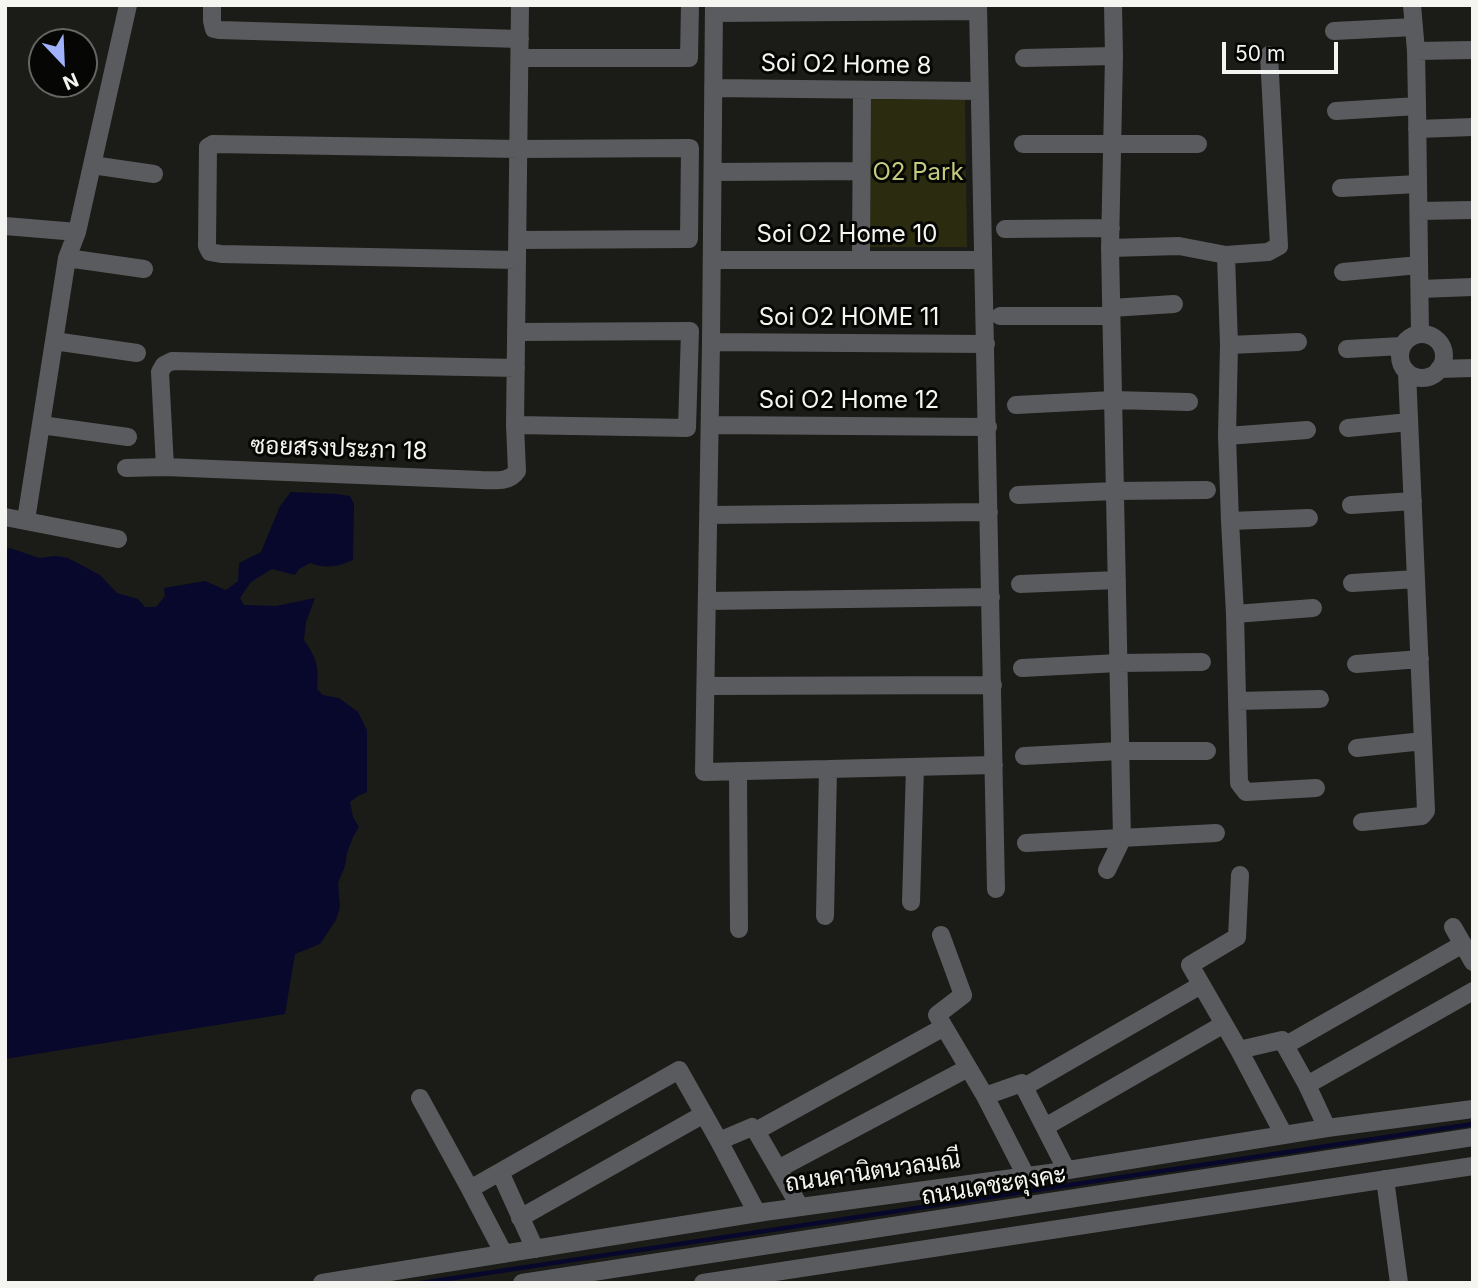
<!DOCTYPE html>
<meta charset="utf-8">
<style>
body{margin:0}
#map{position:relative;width:1478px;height:1288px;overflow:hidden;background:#1b1c17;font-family:Inter,sans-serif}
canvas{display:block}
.frame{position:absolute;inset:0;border:7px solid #f4f4f0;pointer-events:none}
.north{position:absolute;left:28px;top:28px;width:70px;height:70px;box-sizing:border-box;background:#060605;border:2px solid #656563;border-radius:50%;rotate:157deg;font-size:19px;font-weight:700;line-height:28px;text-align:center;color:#f4f4f0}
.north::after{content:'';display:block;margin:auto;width:24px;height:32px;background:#a1b2fd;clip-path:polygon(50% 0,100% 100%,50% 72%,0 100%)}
.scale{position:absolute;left:1222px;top:42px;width:116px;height:32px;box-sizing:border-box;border:4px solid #f4f4f0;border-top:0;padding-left:9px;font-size:21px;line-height:24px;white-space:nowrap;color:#f4f4f0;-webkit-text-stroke:5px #060605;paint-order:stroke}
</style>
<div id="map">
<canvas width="1478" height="1288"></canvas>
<div class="frame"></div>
<div class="north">N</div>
<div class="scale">50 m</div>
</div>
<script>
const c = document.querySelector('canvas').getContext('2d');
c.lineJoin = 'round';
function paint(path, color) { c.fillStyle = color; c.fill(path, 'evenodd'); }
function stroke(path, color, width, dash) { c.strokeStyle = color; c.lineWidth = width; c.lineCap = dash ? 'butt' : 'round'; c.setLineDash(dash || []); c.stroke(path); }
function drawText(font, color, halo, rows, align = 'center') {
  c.font = font + ' Inter,Sarabun,sans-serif'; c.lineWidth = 6; c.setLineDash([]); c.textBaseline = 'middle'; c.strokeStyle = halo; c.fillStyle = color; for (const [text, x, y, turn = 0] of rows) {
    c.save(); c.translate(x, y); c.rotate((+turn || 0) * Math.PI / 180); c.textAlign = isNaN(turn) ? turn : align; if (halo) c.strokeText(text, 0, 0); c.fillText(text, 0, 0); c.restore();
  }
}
paint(new Path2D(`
 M869,99L965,100L967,247H869Z`), '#2a2b0f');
paint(new Path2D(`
 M291,492L337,494L350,496L354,504L353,560C338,567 325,569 310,563L299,569L295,575L272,569L251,582L240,598L244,605L276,606L315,598L306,622L304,640C317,659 319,666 317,689L323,695L339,698L358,712L367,730V792L358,796L350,802L353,817L359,827L353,837L347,853L345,866L338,883L340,907L336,920L320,944L295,954L285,1014L5,1059V549L10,548L39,558L55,556L68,558L100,575L117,593L138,599L145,607H156L165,596L164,588L205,581L226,590L238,581L239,563L261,552L280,506Z`), '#07082b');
stroke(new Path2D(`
 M421,1283L1473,1124`), '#07082b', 4.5);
stroke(new Path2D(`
 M212,5V21L214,29L219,30L520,39
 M714,5L711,342L704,772L994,765
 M978,5L996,889
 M1412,5L1416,51L1417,106L1420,334
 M714,13L978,11
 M1334,31L1414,27
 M1416,51L1473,50
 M520,58H689L690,5
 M1024,58L1114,56
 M713,88L979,91
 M1336,111L1417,106
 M1417,129L1473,127
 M1023,144H1198
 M92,165L154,174
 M713,172L861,171
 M1341,188L1418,184
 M1419,211L1473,210
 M5,226L77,232
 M1005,229L1111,228
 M1110,248L1179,246L1226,255L1268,252L1279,246L1269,55
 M1226,255L1229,345L1227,436L1230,521L1235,614L1239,783L1246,792L1316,788
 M67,258L144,269
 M861,259L862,91
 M517,260L221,254L210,252L207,246L208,147L213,144L519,149L690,148L689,239L518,240
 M712,260H983
 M1343,272L1419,265
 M1420,289L1473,287
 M1111,308L1174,304
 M1000,316H1111
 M1400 356a22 22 0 1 1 44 0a22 22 0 1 1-44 0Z
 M54,341L137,353
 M711,342L986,344
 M1229,345L1298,342
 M1347,349L1402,346
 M1439,369L1473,368
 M1016,405L1113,400L1189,402
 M41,425L128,437
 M515,425L687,428L690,331L516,332
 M710,425L988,427
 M1348,428L1409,422
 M1227,436L1307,430
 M165,467L160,372L164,365L172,361L516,368
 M126,468L165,467L481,480C494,480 509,483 517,471L515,425L520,5
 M1018,495L1115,491L1207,490
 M1351,505L1413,501
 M709,515L989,512
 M5,517L118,539
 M26,520L67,258L77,232L128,5
 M1230,521L1309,518
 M1352,583L1416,579
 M1020,584L1117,580
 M707,601L991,597
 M1235,614L1313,608
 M1356,664L1420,659
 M1022,668L1118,663L1202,662
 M706,686L993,685
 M1237,701L1320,699
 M1357,748L1423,741
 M1024,756L1120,751H1207
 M738,771L739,929
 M1362,822L1422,816L1426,811L1407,372
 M1026,843L1216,833
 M1107,870L1122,839L1110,248L1114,56L1113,5
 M1240,875L1237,937L1190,965L1239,1050L1282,1040L1307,1085L1327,1128
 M911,902L915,767
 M825,916L828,769
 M1453,927L1473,962
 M941,935L963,995L937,1015L985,1096L1022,1083L1066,1169
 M1286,1045L1463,944
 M1239,1050L1284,1135
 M1307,1085L1473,991
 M1024,1087L1201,985
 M985,1096L1026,1176
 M420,1098L470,1189L679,1070L719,1141
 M1045,1127L1224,1024
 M756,1131L944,1027
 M778,1169L968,1068
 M500,1172L535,1249
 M1385,1179L1399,1283
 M470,1189L504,1254
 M757,1213L719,1141L752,1127L756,1131L800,1207
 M520,1218L704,1114
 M322,1283L764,1212L1050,1173L1327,1128L1473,1109
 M522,1283L1473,1137
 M703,1283L1473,1166`), '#5a5b5e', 18);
drawText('24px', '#f4f4f0', '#060605', [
 ["Soi O2 Home 8",846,65,1],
 ["Soi O2 Home 10",847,235],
 ["Soi O2 HOME 11",849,318],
 ["Soi O2 Home 12",849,401],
 ["ซอยสรงประภา 18",339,449,2],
 ["ถนนคานิตนวลมณี",873,1172,-8],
 ["ถนนเดชะตุงคะ",994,1186,-9]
]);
drawText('24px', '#c5cb7e', '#060605', [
 ["O2 Park",918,173]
]);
</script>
